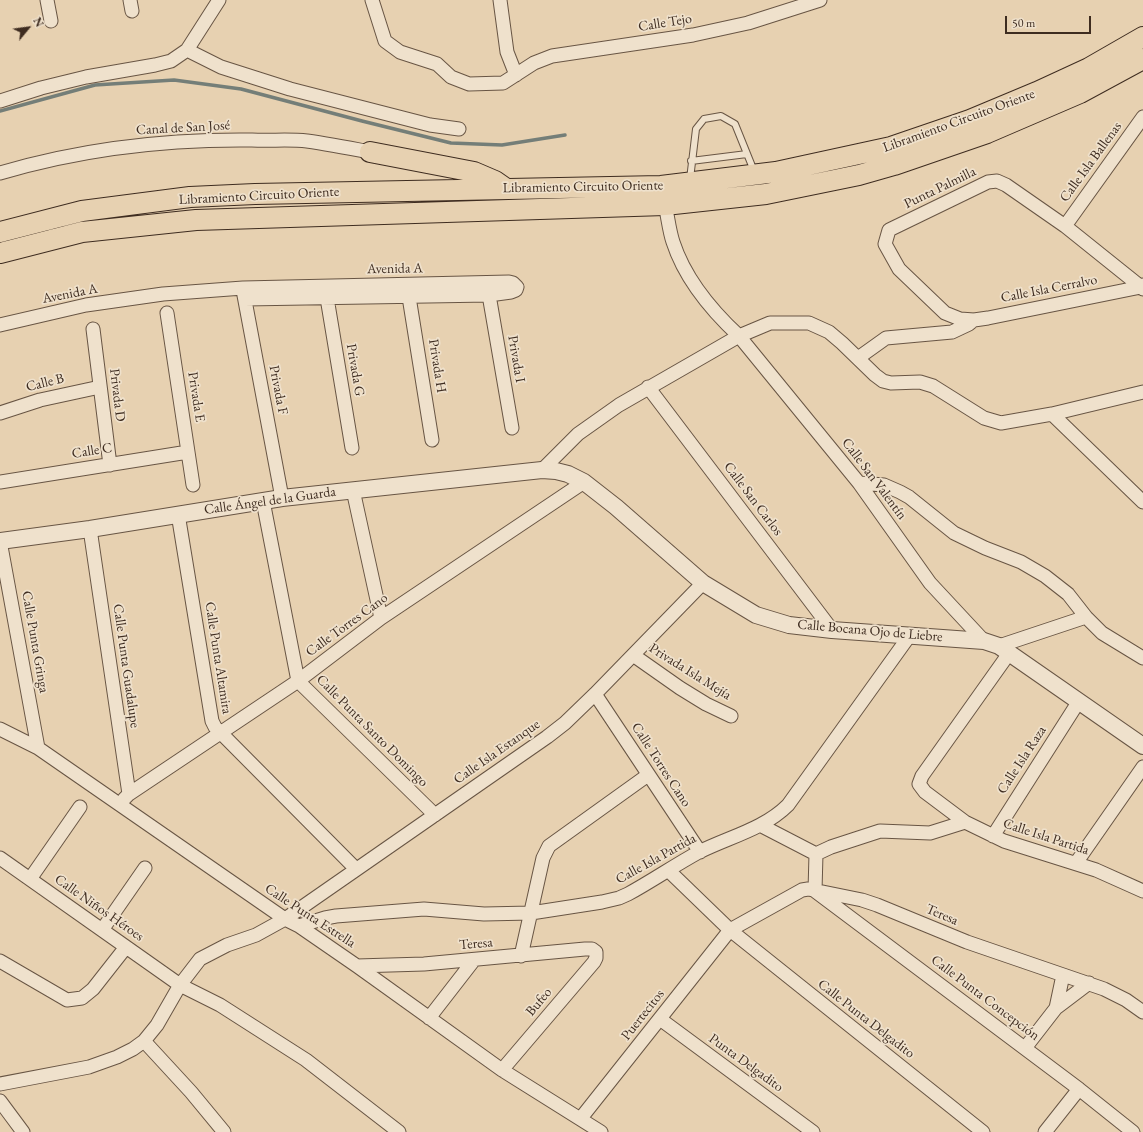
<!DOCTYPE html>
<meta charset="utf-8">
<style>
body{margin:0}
#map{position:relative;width:1143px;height:1132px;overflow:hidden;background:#e7d1b1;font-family:"EB Garamond",serif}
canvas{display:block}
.north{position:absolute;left:8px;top:8px;width:40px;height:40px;-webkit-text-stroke:3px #efe1cc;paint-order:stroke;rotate:61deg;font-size:11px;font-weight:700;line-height:16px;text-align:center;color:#3e2c20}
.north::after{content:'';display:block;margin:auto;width:14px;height:18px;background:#3e2c20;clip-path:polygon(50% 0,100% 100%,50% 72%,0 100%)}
.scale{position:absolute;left:1005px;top:16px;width:86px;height:18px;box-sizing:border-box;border:2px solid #3e2c20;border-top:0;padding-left:5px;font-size:12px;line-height:14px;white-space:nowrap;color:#3e2c20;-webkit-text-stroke:3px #efe1cc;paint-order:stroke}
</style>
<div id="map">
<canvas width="1143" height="1132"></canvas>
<div class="north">N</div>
<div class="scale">50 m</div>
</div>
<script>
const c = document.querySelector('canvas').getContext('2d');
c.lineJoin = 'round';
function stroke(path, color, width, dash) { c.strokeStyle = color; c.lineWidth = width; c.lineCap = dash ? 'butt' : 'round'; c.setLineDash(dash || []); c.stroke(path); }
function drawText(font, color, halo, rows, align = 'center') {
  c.font = font + ' "EB Garamond",serif'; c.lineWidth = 3.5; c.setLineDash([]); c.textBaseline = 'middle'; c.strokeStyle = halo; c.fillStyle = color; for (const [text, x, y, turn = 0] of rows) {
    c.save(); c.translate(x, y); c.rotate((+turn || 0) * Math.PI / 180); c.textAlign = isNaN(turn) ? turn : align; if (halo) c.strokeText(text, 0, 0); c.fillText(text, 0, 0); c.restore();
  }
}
stroke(new Path2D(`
 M0,111L95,85L174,80L241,89L362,121L451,143L502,145L565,135`), '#747e78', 3.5);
const service = new Path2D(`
 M691,161L747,154
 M690,179L696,129L704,119L721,116L735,124L754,171`);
const minor = new Path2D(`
 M47,0L51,21
 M130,0L132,11
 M372,0L385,41L400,52L437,64L451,77L469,84L503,83L534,63L552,56L693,35L748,23L820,0
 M500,0L507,52L516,75
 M187,50L219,0
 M0,101L41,88L86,77L155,65L171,61L187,50L221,67L290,89L430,125L459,129
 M0,173C81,149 167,139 252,140C270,141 289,139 307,141C328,144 349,148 370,152
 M665,205C668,217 669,230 673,242C685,279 711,310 739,336L859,483L930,583L984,641
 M1065,226L1143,117
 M1143,285L1141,287L988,318L974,320L960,319L945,313L899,269L885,244L889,230L988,182L997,181L1006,185L1065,226L1141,287L1143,289
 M243,290L282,498
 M489,295L512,428
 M409,297L432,440
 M327,298L352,448
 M167,313L193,485
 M0,325L86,305L163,294L243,288L509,282L513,283L517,287L516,290L511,292L489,295L245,299
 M93,329L110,465
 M858,358L886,338L952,332L969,324L974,320
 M648,387L832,630
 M0,413L40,400L100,387
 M1052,414L1143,502
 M542,470L578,434L619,405L739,336L770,323H809L829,332L842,343L875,375L883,381L891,383L920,382L933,386L984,418L1001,423L1052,414L1143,392
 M0,482L188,452
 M859,483L884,485L900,492L909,497L954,533L985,548L1021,562L1045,576L1068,594L1086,617L1102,633L1143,658
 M353,490L381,618
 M263,501L298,681L435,815
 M178,514L212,721L215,727L356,869
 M90,529L129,794L124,799
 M0,541L38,748
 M999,646L1086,617
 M1010,652L922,776L919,784L925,792L965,822L1004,841L1096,870L1143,891
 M633,655L680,688L706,704L731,716
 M595,694L700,852
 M0,729L38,748L285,919L299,926L357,966L502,1070L601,1132
 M129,794L298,681L381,618L584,482
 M760,825L816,854
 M993,836L1079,701
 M816,854L815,891L1079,1089L1133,1132
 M816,854L831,847L880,831L930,833L965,822
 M0,858L180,985L220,1005L306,1060L399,1132
 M1076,863L1143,767
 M669,871L730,930L983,1132
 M30,879L80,807
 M299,926L325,918L336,916L424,909L484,914L531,913L602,902L619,898L628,894C652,881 675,865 699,852C729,837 764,829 788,805L910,635
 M102,930L145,868
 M521,956L543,858L549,846L648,775
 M0,961L67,1000L82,998L93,989L126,947
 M357,966L424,964L585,949H592L596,952V958L594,962L502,1070
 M1056,1008L1063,975
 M429,1018L474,960
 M660,1019L813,1132
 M144,1041L191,1092L224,1132
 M1025,1048L1056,1008L1089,983
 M0,1084L89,1067L117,1057L133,1049L144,1041L157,1025L180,985L200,959L227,945L256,935L285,919L547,737L565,723L595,694L703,583
 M0,1101L23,1132
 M581,1118L730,930L802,890L808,889L862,900L877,905L967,942L1104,989L1126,1000L1143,1012
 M1045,1132L1079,1089`);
const tertiary = new Path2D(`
 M0,541L90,529L282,498L542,470L556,471L568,474L584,482L616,507L703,583L756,615L789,625L832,630L984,641L999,646L1143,746`);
const primary = new Path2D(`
 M370,152L474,172L495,181L505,188
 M0,232L82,211L190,197L255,194L661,186L776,172L891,147L970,120L1037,92L1089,68L1143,37
 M0,253L82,232L196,220L665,205L766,194L859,175L894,165L987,133L1080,93L1143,59`);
stroke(service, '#685544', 8);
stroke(minor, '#685544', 15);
stroke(tertiary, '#685544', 18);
stroke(primary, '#3e2c20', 22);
stroke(service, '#efe1cc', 6);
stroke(minor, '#efe1cc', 13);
stroke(tertiary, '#efe1cc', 16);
stroke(primary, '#e7d1b1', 20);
drawText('14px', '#3e2c20', '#efe1cc', [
 ["Calle Tejo",665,23,-9],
 ["Libramiento Circuito Oriente",959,121,-20],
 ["Canal de San José",183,128,-3],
 ["Calle Isla Ballenas",1091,162,-54],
 ["Libramiento Circuito Oriente",583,187,-1],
 ["Punta Palmilla",940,188,-26],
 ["Libramiento Circuito Oriente",259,196,-3],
 ["Avenida A",395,269,-1],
 ["Calle Isla Cerralvo",1049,289,-11],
 ["Avenida A",70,294,-11],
 ["Privada I",516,359,80],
 ["Privada H",437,366,81],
 ["Privada G",355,370,80],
 ["Calle B",45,383,-14],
 ["Privada F",278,390,79],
 ["Privada D",117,395,83],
 ["Privada E",196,397,81],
 ["Calle C",92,451,-9],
 ["Calle San Valentín",874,479,53],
 ["Calle San Carlos",753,499,53],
 ["Calle Ángel de la Guarda",270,501,-8],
 ["Calle Torres Cano",347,625,-36],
 ["Calle Bocana Ojo de Liebre",870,631,5],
 ["Calle Punta Gringa",35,642,80],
 ["Calle Punta Altamira",218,658,81],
 ["Calle Punta Guadalupe",126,666,82],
 ["Privada Isla Mejía",690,672,32],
 ["Calle Punta Santo Domingo",372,731,45],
 ["Calle Isla Estanque",497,752,-35],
 ["Calle Isla Raza",1022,760,-57],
 ["Calle Torres Cano",661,765,57],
 ["Calle Isla Partida",1046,837,18],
 ["Calle Isla Partida",656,859,-29],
 ["Calle Niños Héroes",99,908,35],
 ["Teresa",942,915,23],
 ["Calle Punta Estrella",310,916,33],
 ["Teresa",476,944,-5],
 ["Calle Punta Concepción",985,998,37],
 ["Bufeo",539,1002,-50],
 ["Puertecitos",643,1015,-52],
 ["Calle Punta Delgadito",866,1019,38],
 ["Punta Delgadito",746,1063,36]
]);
</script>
